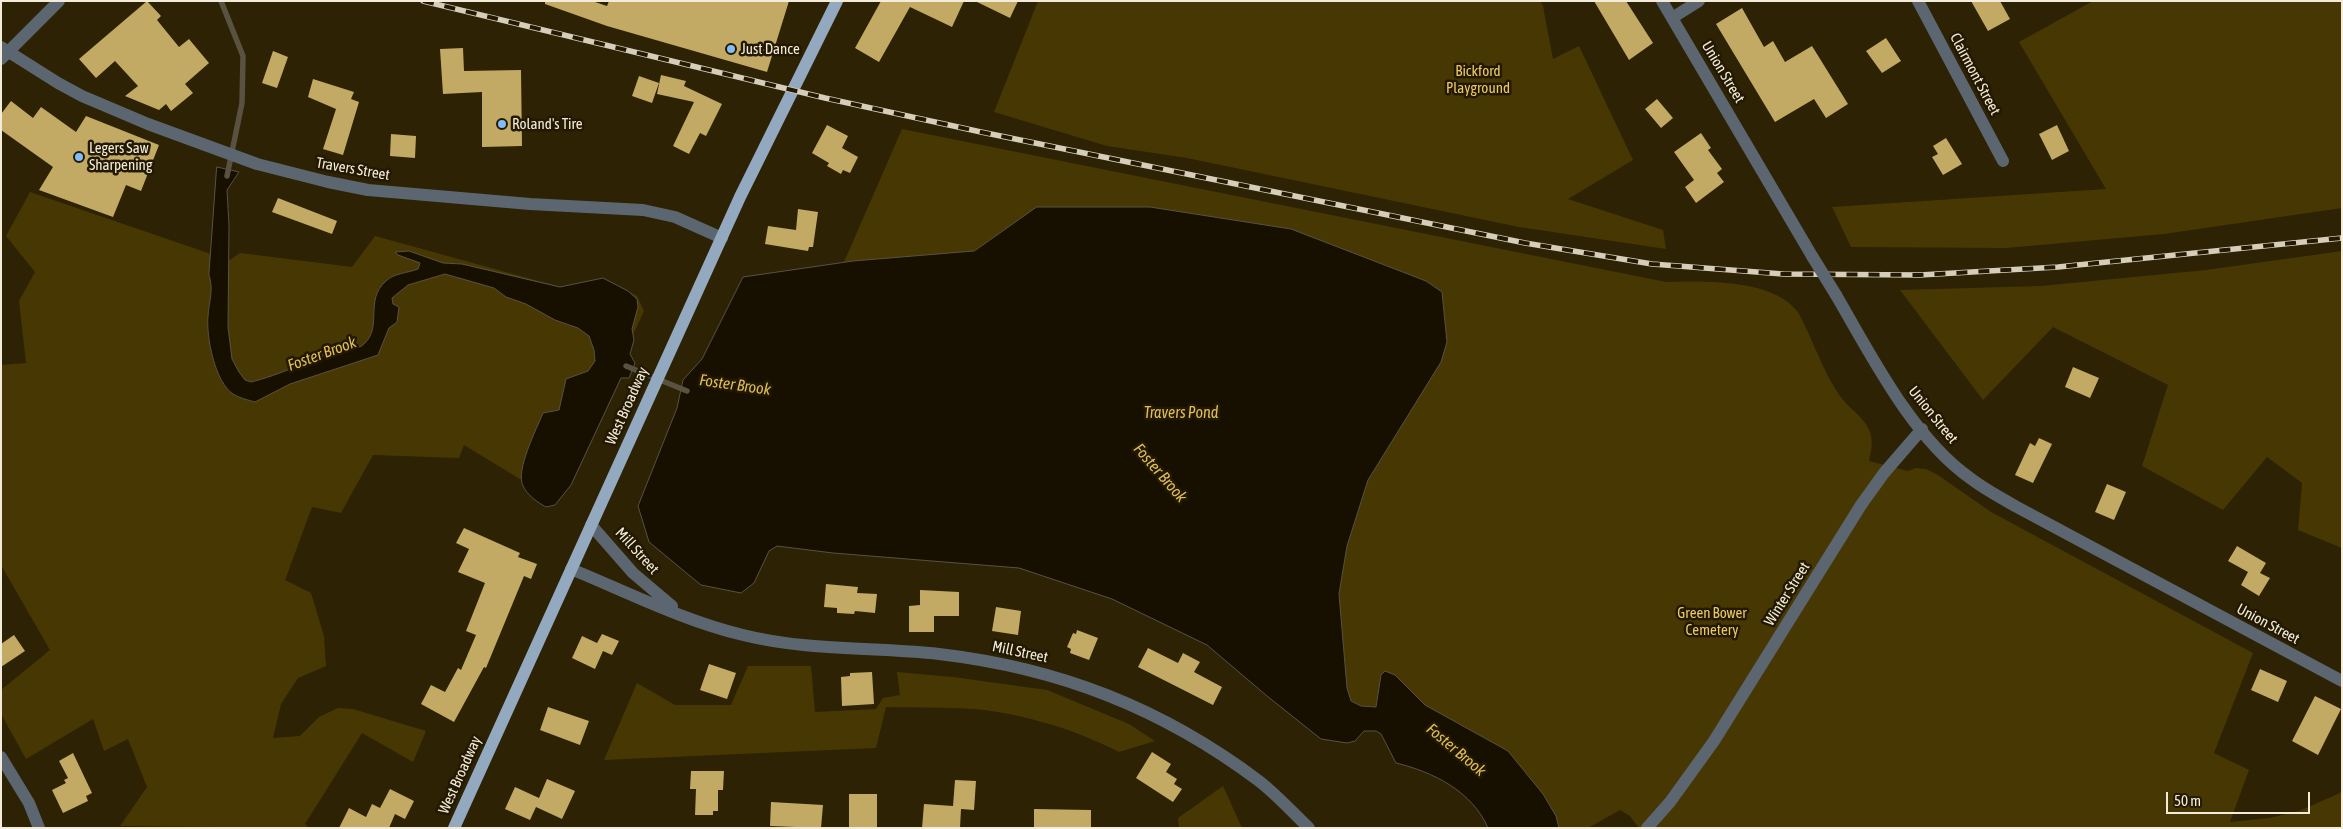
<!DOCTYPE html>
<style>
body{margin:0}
#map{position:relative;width:2343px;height:829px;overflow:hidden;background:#2d2203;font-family:"Asap Condensed",sans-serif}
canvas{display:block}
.frame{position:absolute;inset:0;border:2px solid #f3ecda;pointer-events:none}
.scale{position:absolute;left:2166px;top:792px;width:144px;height:22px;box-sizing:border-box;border:2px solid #f3ecda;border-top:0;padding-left:6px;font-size:15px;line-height:18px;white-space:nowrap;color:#f3ecda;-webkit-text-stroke:4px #231900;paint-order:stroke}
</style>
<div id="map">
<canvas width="2343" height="829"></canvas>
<div class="frame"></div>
<div class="scale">50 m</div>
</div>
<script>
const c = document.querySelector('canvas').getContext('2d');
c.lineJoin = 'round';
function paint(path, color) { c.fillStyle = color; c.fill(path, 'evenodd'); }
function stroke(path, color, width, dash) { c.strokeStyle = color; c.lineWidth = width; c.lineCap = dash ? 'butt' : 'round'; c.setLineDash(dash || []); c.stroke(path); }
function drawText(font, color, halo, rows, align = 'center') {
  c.font = font + ' "Asap Condensed",sans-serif'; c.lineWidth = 5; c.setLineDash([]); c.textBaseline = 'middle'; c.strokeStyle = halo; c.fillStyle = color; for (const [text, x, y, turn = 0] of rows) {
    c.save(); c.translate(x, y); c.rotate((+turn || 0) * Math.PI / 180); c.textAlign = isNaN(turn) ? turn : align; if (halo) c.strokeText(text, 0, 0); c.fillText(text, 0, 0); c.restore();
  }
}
paint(new Path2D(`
 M1038,1H1540L1543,6L1553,59L1579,46L1633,160L1568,199L1663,230L1666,249L1519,227L1187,158L1107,146L994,112Z
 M2093,1H2342V208L2164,234L2006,248L1851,247L1832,207L2106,189L2019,42Z
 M902,129L1666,282C1703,281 1772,279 1797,311C1801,316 1803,323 1806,328C1816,349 1824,371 1836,390C1853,418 1881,420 1869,461L1908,471L1916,468L1926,469L1938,475L1991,512L2253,653L2214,753L2249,770L2230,822L2269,818L2299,811L2340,793L2342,789V828H1639L1630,816L1620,810L1588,828H1559L1556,816L1508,751L1425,705L1398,679L1385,672L1381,675L1376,707L1361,706L1351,701L1347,688L1339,594L1347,546L1368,480L1441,362L1446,342L1442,292L1426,281L1291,229L1037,207L974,251L844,262Z
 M30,192L211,254L209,274L240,253L352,267L375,236L560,287L603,278L637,296L644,311L556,501L464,445L459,458L373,455L341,513L312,507L285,580L311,593L324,636L326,666L298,678L281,704L273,738L300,736L319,717L338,708L353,709L426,731L413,762L362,733L305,824L309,828L120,826L147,787L128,739L104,751L93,719L26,759L1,714V690L50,650L1,565V365L26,363L19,301L35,272L6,236Z
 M2342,251V548L2298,530L2302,483L2267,457L2223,510L2142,466L2168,385L2053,327L1983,400L1900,290L2041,286L2206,270Z
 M748,666H811L815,712L876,709L883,698L900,695L897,672L953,677L1047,690L1129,724L1155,741L1119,752C1074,729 1024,714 974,709C945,707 915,708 886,707L876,748L604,760L637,683L675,705H731Z
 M1223,786L1242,828H1179L1178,818Z`), '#473803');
const water = new Path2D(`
 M217,167L239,172L227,190L229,225L228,327L232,359L239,372L245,380L251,382C280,375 307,361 335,352C343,349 359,350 364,344C383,327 364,300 386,281C394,273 408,273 418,269L420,263L398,255L395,252L409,251L443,263L462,264L560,287L603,278L628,291L637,299L638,307L632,329L634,340L630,354L635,363L629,378H621L571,485L555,505L546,507C537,502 528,496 523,486C515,471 537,428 543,413L559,410L566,379L588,371L595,361L594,350L589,336L578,328L555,320L526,304L506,297L494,288L445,274L408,285L392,298L393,304L399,307L397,322L389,328L378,355L290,384L255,402C248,400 239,398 233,394C215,382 206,337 208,316C209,301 214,290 209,275Z
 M1037,207H1150L1291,229L1426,281L1442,292L1447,342L1441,362L1368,480L1347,546L1339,594L1347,688L1351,701L1361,706L1376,707L1381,675L1385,671L1395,675L1425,705L1508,751L1543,794L1556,816L1559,828H1488C1472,791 1433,772 1396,763L1381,734L1376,731H1364L1355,741L1347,743L1321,739L1267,696L1207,645L1112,599L1019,568L833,553L777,546L769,551L754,583L741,593L701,585L649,542L638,506L677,408L683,380L702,359L743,277L853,261L974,251Z`);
paint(water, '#171000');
stroke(water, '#595241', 1);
stroke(new Path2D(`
 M221,1L243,56L242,103L227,176
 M626,366L687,391`), '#595241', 5.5);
paint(new Path2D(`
 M147,1L161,16L157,20L179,47L189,39L209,63L185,84L193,93L171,111L166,104L159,110L125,96L138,86L115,61L96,78L79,59Z
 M545,1H592L607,6L609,1H789L767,72L607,26L545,4Z
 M881,1H964L952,27L910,7L879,62L855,48Z
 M975,1H1018L1010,18Z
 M1594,1H1626L1653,43L1629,60Z
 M1971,1H2000L2010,19L1988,31Z
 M1742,8L1764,47L1773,41L1785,62L1812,46L1848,104L1826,118L1814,99L1775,122L1716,24Z
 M1886,38L1901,61L1882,73L1866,51Z
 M463,48L464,71L521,70L522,146L482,147V92L443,94L440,49Z
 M273,51L288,57L277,88L262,83Z
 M661,75L686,81L684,86L722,104L706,136L700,133L689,154L673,146L694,102L657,94Z
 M639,76L659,83L652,103L632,96Z
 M313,79L354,92L351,99L359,102L343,155L323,149L336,109L308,97Z
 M1657,99L1673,118L1661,128L1645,109Z
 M11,101L33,118L41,107L76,132L86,116L159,145L141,191L126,185L113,217L39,190L53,167L1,130V114Z
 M827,125L848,136L842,148L858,157L850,173L843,170L841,174L827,166L829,163L812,153Z
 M2057,125L2069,151L2052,160L2039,134Z
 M1701,133L1711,148L1708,150L1722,169L1717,173L1724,182L1696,203L1685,187L1694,180L1674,152Z
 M391,134L416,136L415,158L390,156Z
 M1946,138L1962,164L1943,175L1932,157L1938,154L1933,146Z
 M278,198L337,221L332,234L272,212Z
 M798,209L818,212L813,247H809L808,251L765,244L768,226L796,230Z
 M2073,367L2099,378L2090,398L2065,387Z
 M2039,438L2052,444L2033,483L2015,475L2030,443L2035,446Z
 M2107,484L2126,492L2114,520L2095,512Z
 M464,528L520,553L518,557L537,564L531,579L524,576L486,668L484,667L454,722L421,704L431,685L445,692L458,668L461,670L476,635L466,631L485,583L458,572L469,549L456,543Z
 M2237,546L2266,563L2260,573L2270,578L2259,596L2241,585L2248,572L2228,561Z
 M826,584L858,587L857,593L877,594L875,613L855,611L854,614L837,613V608L824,607Z
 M920,590L959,592V616H934V632H909V606L920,605Z
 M996,607L1021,611L1018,635L992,631Z
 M1077,630L1098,638L1089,660L1070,653L1071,649L1067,647L1073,633L1076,634Z
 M602,634L619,641L612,655L603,651L595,669L572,658L582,636L597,643Z
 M14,635L25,651L1,667V644Z
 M1148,648L1178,663L1183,653L1200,662L1194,672L1222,687L1213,705L1138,667Z
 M709,664L736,673L727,699L700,690Z
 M2260,669L2287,681L2278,702L2251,690Z
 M872,672L874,704L842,706L841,677L850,676V673Z
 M2315,696L2341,709L2318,755L2292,741Z
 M548,707L589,721L580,745L540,730Z
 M1152,752L1171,764L1166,772L1177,779L1174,784L1182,789L1173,802L1136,778Z
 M73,753L92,793L86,796L88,801L63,813L52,790L66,783L64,780L68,778L59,761Z
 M691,771H724L723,790H718V811H713V815H695L696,789H690Z
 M547,779L575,791L562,819L536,807L530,820L505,809L515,787L539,798Z
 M955,780L976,781L974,810L961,809L960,828H922L924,804L953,806Z
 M390,789L414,801L405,819L395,814L389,828H339L349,808L366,817L372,804L380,808Z
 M849,794H877V828H849Z
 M771,802L823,805L821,828L770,826Z
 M1034,809L1091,810V828H1034Z`), '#c2aa64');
stroke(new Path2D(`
 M1662,1L1812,256
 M1918,1L2003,161
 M1672,18L1699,1
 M1,47L58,83L82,96L148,124L257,164L328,182L368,190L530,204L643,210L675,217L722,238
 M1,59L59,1
 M1836,295C1871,355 1912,437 1970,478C1984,489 2000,497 2015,506L2342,681
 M591,525L633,573L672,606
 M571,569C627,592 684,621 743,635C807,651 874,647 939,654C1059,668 1162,708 1259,781C1277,795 1292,812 1309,828
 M1,757L29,803L39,828
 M1647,828L1670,802L1714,741L1861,505L1884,473L1922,429`), '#5b6671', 12);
stroke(new Path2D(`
 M454,828L740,197L837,1`), '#93a9c0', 12);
const rail = new Path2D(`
 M423,1L825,98L981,132L1525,243L1652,264L1783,274L1920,275L2058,267L2342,238`);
stroke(rail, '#d6cebb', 5.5);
stroke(rail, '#231900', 4, [11]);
stroke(new Path2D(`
 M1812,256L1836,295`), '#5b6671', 12);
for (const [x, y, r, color] of [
 [731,49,5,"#80bdfa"],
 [502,124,5,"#80bdfa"],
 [79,157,5,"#80bdfa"]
]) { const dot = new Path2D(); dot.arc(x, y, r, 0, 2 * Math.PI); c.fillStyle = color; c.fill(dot); stroke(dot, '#231900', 2); }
drawText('15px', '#f3ecda', '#231900', [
 ["Just Dance",741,49],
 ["Roland's Tire",512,124],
 ["Legers Saw",89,148],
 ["Sharpening",89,165]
], 'left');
drawText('15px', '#ecc968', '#231900', [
 ["Bickford",1478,71],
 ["Playground",1478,88],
 ["Green Bower",1712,613],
 ["Cemetery",1712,630]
]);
drawText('15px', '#f3ecda', '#231900', [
 ["Union Street",1723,72,59],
 ["Clairmont Street",1975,74,62],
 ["Travers Street",353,169,10],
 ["West Broadway",627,406,-66],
 ["Union Street",1933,415,51],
 ["Mill Street",637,551,48],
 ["Winter Street",1787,594,-58],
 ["Union Street",2268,624,28],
 ["Mill Street",1020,652,12],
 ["West Broadway",460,775,-66]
]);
drawText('italic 16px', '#e0be5c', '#231900', [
 ["Foster Brook",322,354,-20],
 ["Foster Brook",735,385,8],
 ["Travers Pond",1181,413],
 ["Foster Brook",1160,473,49],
 ["Foster Brook",1456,750,40]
]);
</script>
